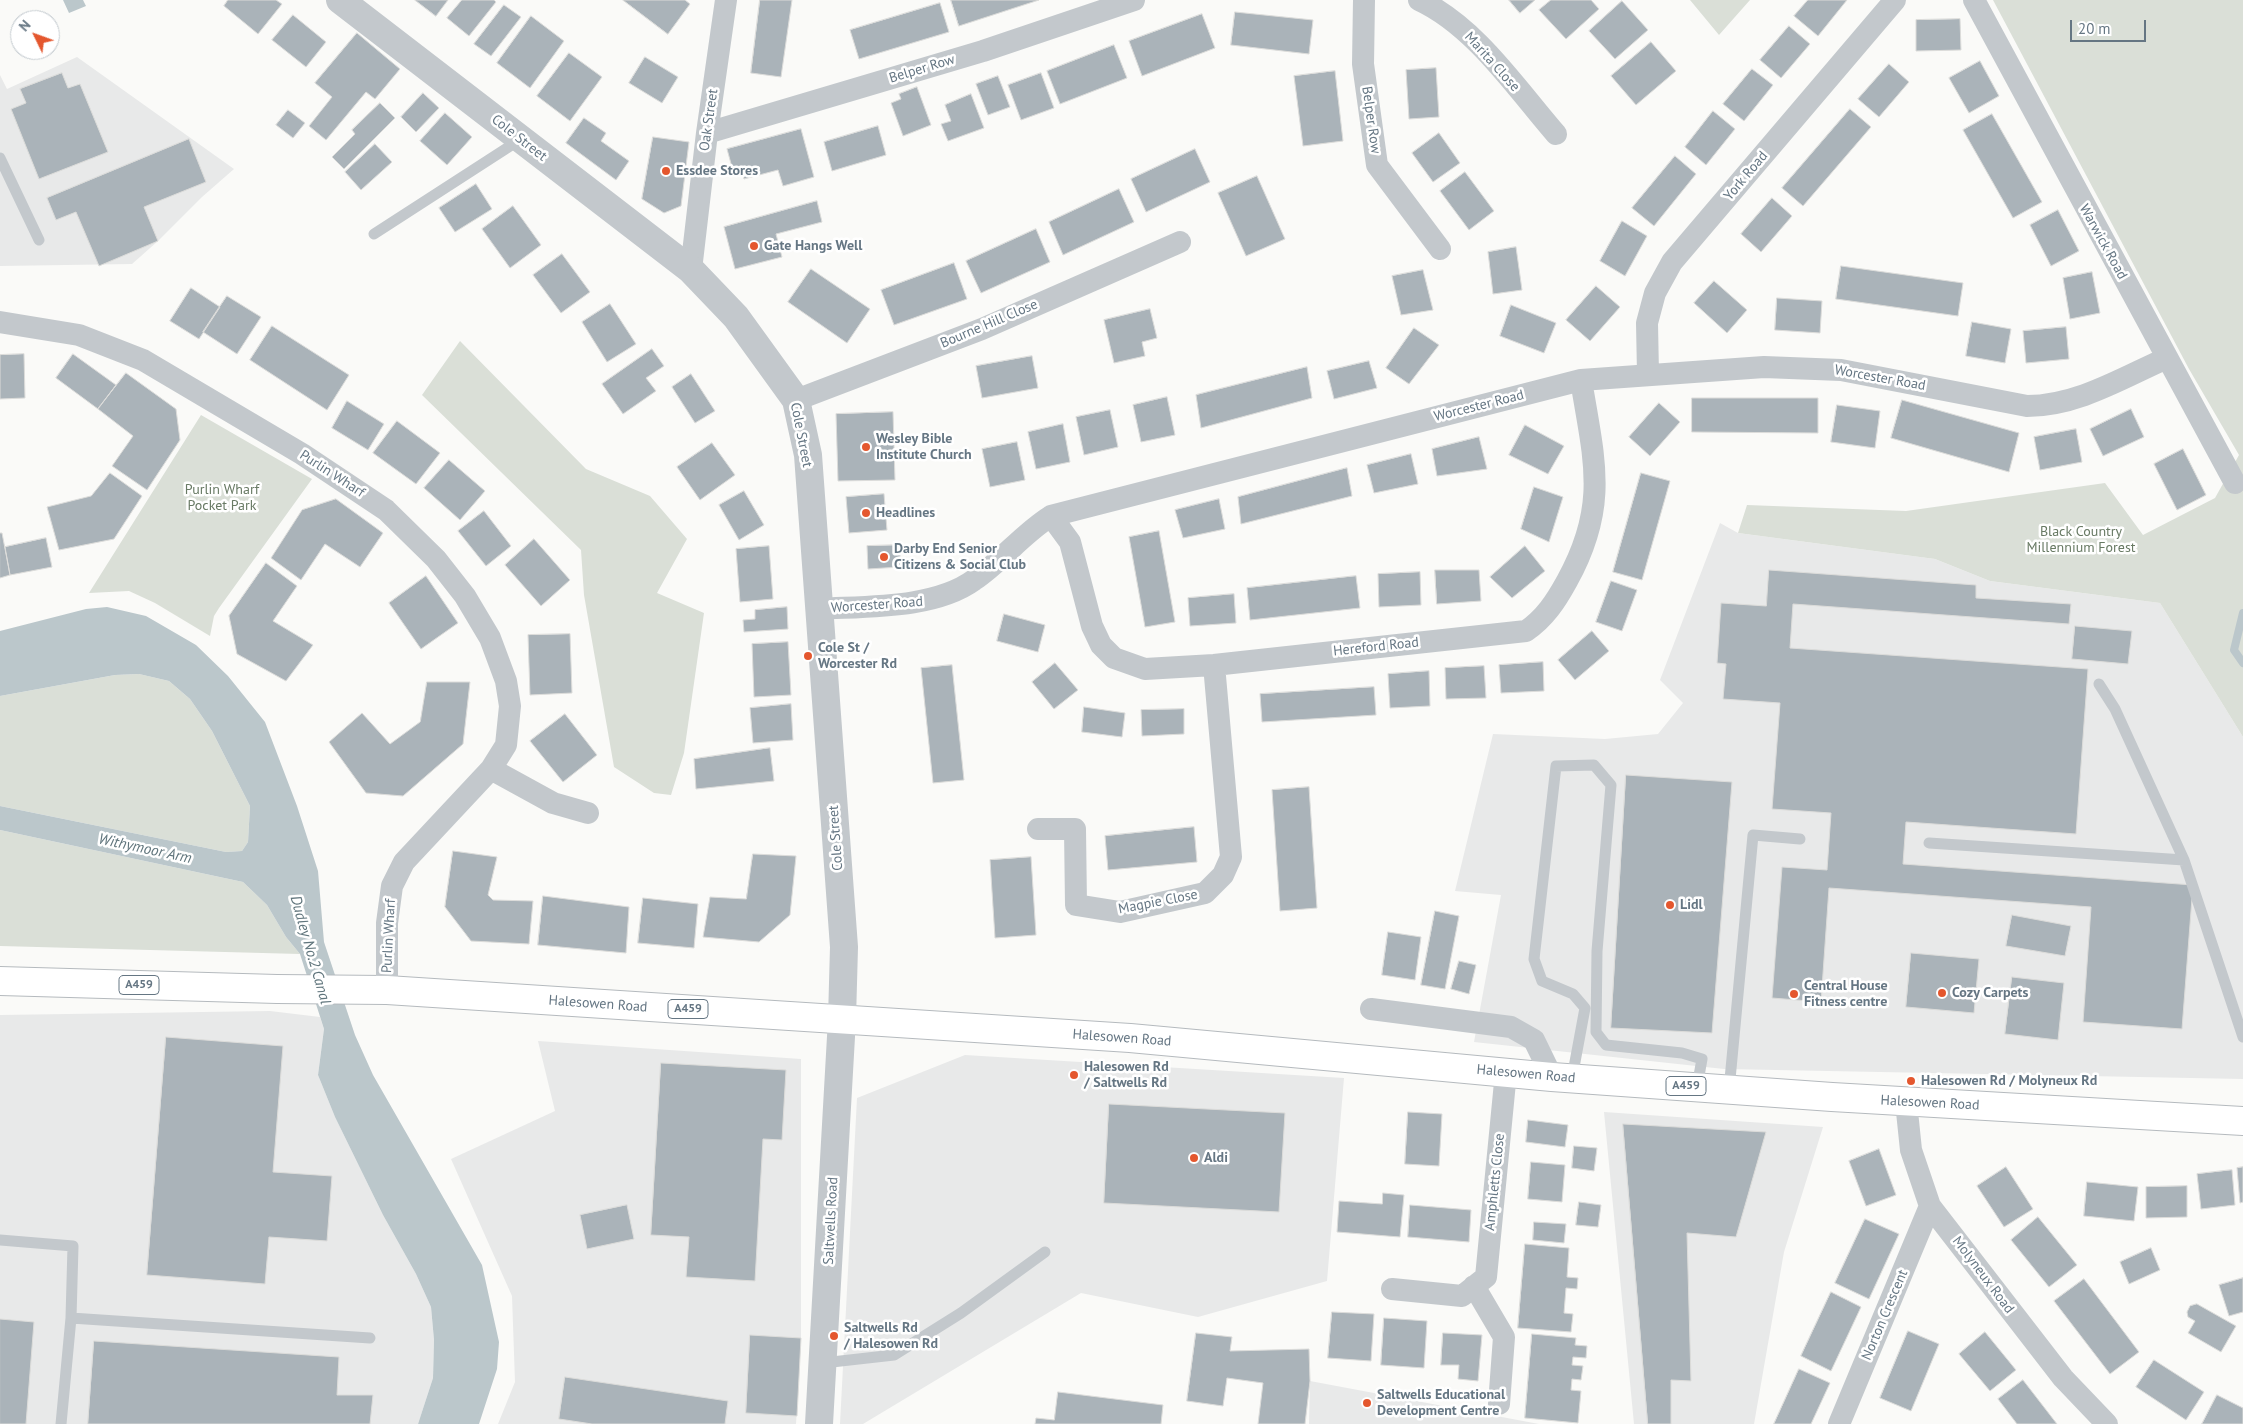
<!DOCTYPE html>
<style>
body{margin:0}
#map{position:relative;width:2243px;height:1424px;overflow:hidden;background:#fafaf8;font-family:"PT Sans",sans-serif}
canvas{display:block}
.north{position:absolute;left:10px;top:10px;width:50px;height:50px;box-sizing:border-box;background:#fff;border:1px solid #c1c8cd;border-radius:50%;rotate:312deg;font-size:14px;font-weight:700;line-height:20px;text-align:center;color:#657683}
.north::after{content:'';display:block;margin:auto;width:18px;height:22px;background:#e4572e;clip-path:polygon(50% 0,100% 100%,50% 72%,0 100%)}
.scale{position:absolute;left:2070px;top:20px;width:76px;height:22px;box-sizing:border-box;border:2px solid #657683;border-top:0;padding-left:6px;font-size:15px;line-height:18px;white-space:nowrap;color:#657683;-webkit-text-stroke:4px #fff;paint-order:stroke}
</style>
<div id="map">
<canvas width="2243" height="1424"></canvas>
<div class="north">N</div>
<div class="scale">20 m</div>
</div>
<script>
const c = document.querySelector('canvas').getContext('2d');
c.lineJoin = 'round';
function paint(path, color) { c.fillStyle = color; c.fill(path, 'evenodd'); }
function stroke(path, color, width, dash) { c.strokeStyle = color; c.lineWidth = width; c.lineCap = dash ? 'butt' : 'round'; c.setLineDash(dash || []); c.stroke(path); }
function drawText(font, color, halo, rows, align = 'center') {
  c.font = font + ' "PT Sans",sans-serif'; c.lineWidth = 5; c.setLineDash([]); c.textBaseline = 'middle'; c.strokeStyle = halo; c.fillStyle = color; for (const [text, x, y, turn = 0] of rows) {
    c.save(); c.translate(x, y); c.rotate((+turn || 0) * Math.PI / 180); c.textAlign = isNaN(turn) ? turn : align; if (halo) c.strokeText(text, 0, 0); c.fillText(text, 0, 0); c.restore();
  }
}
paint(new Path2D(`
 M77,57L234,169L202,197L158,241L132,264L0,266V75L7,89Z
 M1720,523L1738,533L1935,559L1990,581L2160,603L2243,737V1079L1724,1069L1474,1042L1501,895L1455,891L1493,734L1605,739L1658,734L1683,703L1660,680Z
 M270,1011L320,1017L324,1029L318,1075L335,1117L383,1215L416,1274L431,1307L434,1340L433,1378L418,1424H0V1015Z
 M538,1041L801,1059V1338L796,1424H498L515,1382L512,1296L451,1159L555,1111Z
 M965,1055L1344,1078L1327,1281L1198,1317L1081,1293L863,1424H840L857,1098Z
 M1604,1112L1823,1127L1784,1252L1754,1424H1634Z
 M1310,1381L1539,1424H1309Z`), '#e8e9e9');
paint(new Path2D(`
 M1690,0H1750L1719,35Z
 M1993,0H2243V737L2160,603L1990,581L1935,559L1738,533L1747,505L1906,511L2105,483L2143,535L2215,498L2239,455L2189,369Z
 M460,341L586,469L650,496L687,539L657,593L704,613L684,753L671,795L654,793L614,767L584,595L581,550L422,395Z
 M201,415L312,479L219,608L214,616L210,636L155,603L129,591L89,593Z
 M139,674L169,681L190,699L212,731L250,806L248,842L242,851L226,852L0,806V696L115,675Z
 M0,830L243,882L267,905L286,937L300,954L0,946Z`), '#dadfd7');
paint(new Path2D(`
 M63,0H83L86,6L69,13Z
 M107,607L146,616L196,645L228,676L265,722L297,806L318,871L324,942L355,1035L373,1075L482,1265L499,1342L497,1369L479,1424H418L433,1378L434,1340L431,1307L416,1274L383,1215L335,1117L318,1075L324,1029L300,954L286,937L267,905L243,882L0,830V806L226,852L242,851L248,842L250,806L212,731L190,699L169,681L139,674L115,675L0,696V631L86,609Z`), '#bbc7cb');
stroke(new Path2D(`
 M2243,613L2234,650L2243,663`), '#bbc7cb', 8);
const building = new Path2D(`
 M228,0H276L282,4L258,34L224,6Z
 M415,0H448L436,16Z
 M462,0H494L496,2L469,36L447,18Z
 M623,0H685L690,4L668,34Z
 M760,0H792L781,77L751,73Z
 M951,0H1039L959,26Z
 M1509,0H1535L1520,13Z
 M1551,0H1591L1599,9L1566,39L1539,10Z
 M1808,0H1847L1818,36L1794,16Z
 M1622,1L1648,30L1615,59L1589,31Z
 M940,3L949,32L859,59L850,30Z
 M504,5L521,17L491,56L474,44Z
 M1235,12L1313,20L1309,54L1231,45Z
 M1202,14L1215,48L1142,76L1129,41Z
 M293,15L326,42L306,67L272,40Z
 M531,16L564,41L530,88L497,63Z
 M1960,19L1961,50L1916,51V20Z
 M1789,26L1810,44L1781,78L1760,60Z
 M357,33L400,69L375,99L366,92L326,140L309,126L332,97L315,83Z
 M1651,42L1676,71L1636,105L1611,76Z
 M1114,45L1127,78L1060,104L1047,71Z
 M569,53L602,77L570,121L537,96Z
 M645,57L678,77L662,103L629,83Z
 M1980,61L1999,96L1969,113L1949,78Z
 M1889,64L1909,82L1879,117L1858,99Z
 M1436,68L1439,117L1409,119L1406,70Z
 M1752,69L1773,85L1744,121L1723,104Z
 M1335,71L1343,141L1303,146L1294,76Z
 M62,73L68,88L80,84L108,152L39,179L11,109L26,103L20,89Z
 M1041,73L1054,108L1021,120L1008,85Z
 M998,76L1010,107L988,115L976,84Z
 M917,87L931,125L903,136L891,103L901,99L899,94Z
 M423,93L439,108L416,132L401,117Z
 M971,94L984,128L948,141L941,124L951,121L945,105Z
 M380,103L395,118L344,169L332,157L355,134L352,130Z
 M1850,109L1871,127L1803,206L1782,188Z
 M288,110L305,123L293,138L276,125Z
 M1713,111L1735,129L1706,165L1685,147Z
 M445,113L472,137L447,165L420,141Z
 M1992,114L2042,202L2013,218L1963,130Z
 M584,118L606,133L601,141L629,161L616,180L566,143Z
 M878,126L886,155L832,171L824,142Z
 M801,129L814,177L783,186L778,170L744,179L741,169L733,171L727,149Z
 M1439,133L1460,163L1433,182L1412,153Z
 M653,137L689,142L681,206L664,213L642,199Z
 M189,139L206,182L144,207L158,241L99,266L76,212L56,220L47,198Z
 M375,144L392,162L361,190L345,172Z
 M1195,149L1210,182L1146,212L1131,179Z
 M1675,156L1696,174L1654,226L1632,208Z
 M1465,172L1494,211L1469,230L1440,191Z
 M1257,176L1285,239L1246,256L1218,193Z
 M476,184L492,209L455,232L439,208Z
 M1119,189L1134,222L1063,255L1049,222Z
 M1772,198L1792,216L1761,252L1741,234Z
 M817,201L822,222L776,234L782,257L735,269L724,227Z
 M513,206L541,245L510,268L482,229Z
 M2058,210L2079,251L2051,266L2030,225Z
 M1622,221L1647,236L1625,276L1600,261Z
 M1036,229L1050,262L981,293L966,261Z
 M1516,247L1522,290L1493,294L1488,252Z
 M562,254L590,292L561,313L533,275Z
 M954,263L967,299L894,325L881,290Z
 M1841,266L1963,283L1958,316L1836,299Z
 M811,269L870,309L847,343L788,302Z
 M1423,270L1433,310L1401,315L1392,276Z
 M2092,272L2100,313L2070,319L2063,278Z
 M1714,281L1747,310L1727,333L1694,303Z
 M1596,286L1620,307L1590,341L1566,320Z
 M191,288L220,307L199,339L170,321Z
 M227,296L261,317L237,354L203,332Z
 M1777,298L1822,301L1820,333L1775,330Z
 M610,304L636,344L607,362L582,322Z
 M1511,305L1556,323L1544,353L1500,336Z
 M1150,309L1157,338L1142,342L1145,356L1114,363L1104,320Z
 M1972,322L2011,329L2005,363L1966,356Z
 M272,326L349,375L327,410L250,360Z
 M2066,327L2069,359L2026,363L2023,331Z
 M1414,328L1439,345L1409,384L1386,368Z
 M652,349L664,366L646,378L656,391L623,414L602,384Z
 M24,354L25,398L0,399V355Z
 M73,354L116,385L98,409L56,378Z
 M1032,356L1038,388L982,398L976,366Z
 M1369,361L1377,388L1334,399L1327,371Z
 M1307,367L1312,398L1201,428L1196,395Z
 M126,373L176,409L180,440L147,490L112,466L133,436L98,409Z
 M691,374L715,411L695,423L672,387Z
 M1167,397L1175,435L1141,442L1133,405Z
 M1692,398H1818V433L1692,432Z
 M1902,400L2019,433L2009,472L1891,438Z
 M347,401L384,424L368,450L332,428Z
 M1659,403L1680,422L1650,456L1629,437Z
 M1837,405L1880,411L1875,448L1831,442Z
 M2131,409L2144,437L2103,456L2090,429Z
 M1110,410L1118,447L1084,455L1076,417Z
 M893,412L895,480L838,481L836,414Z
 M397,421L440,453L416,484L373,453Z
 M1063,424L1070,462L1036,469L1028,432Z
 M1525,425L1564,446L1548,474L1509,455Z
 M2076,429L2082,462L2040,470L2034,437Z
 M1479,437L1487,469L1437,476L1432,449Z
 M1017,442L1025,480L990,487L982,449Z
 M712,443L735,475L700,500L677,467Z
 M2183,449L2206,495L2177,510L2154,464Z
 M1411,454L1418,484L1374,493L1367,465Z
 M449,460L485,491L460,520L424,488Z
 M1347,468L1352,496L1241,524L1238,497Z
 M110,473L142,496L114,539L59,550L47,507L91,496Z
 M1641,473L1670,481L1642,580L1613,572Z
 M1534,487L1563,497L1549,542L1521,529Z
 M744,491L764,525L739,540L719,505Z
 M884,494L887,530L849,533L846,497Z
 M336,499L383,533L360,567L325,544L301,580L271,558L302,510Z
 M1219,499L1225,529L1183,538L1175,510Z
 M484,511L511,546L486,566L458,531Z
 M1159,531L1175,622L1145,627L1129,537Z
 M0,533H2L10,575L0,578Z
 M46,538L52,567L10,575L5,547Z
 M534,539L570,580L541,606L505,565Z
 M900,545V567L868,569L867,546Z
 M769,546L773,599L740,602L736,549Z
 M1525,546L1545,571L1512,598L1490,577Z
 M266,563L297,586L273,621L313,645L286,681L237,654L229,616Z
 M1435,570H1479L1481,601L1437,604Z
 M1769,570L1976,585V598L2071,604L2069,624L1793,604L1790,648L2088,669L2076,834L1906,822L1903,864L2193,885L2182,1029L2083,1022L2091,907L1829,888L1821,1002L1772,998L1782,867L1827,870L1831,813L1772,809L1780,703L1723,699L1726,664L1717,663L1721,603L1766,606Z
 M1420,572L1421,605L1379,607L1378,574Z
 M426,576L458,623L421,649L389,603Z
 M1356,576L1360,608L1250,620L1247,588Z
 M1611,581L1637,590L1622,631L1596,622Z
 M1234,594L1236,623L1190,626L1188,598Z
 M787,607L788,629L744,632L743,620L755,619V610Z
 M1004,614L1045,625L1038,652L997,641Z
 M2075,626L2132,631L2128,664L2072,659Z
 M1592,631L1609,651L1575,680L1558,660Z
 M570,634L572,693L530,695L528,635Z
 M788,642L791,695L754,697L752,644Z
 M1543,662L1544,691L1501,693L1499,665Z
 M1055,663L1078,690L1054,709L1032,682Z
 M952,665L964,780L933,783L921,668Z
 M1484,666L1486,698L1446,699L1445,668Z
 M1429,671L1430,706L1390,708L1388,674Z
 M427,682H470L463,744L403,796L366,793L329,742L362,713L390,744L420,722Z
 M1374,687L1376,715L1262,722L1260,694Z
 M791,704L793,740L753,743L750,708Z
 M1084,707L1125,713L1122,737L1082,732Z
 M1184,709V734L1142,736L1141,710Z
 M565,714L597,755L563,782L530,741Z
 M770,748L774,781L696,789L694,759Z
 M1626,775L1732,782L1712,1033L1611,1028Z
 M1309,787L1317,908L1280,911L1272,790Z
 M1194,827L1197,862L1108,870L1105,836Z
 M453,851L497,857L488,895L493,900L533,901L529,944L471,941L445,907Z
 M753,854L796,856L790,915L759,942L703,937L710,897L746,899Z
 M1031,857L1036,935L995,938L990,860Z
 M543,896L629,907L626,953L538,945Z
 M643,898L698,904L694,948L638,943Z
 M1435,911L1459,916L1445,989L1421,985Z
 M2012,915L2071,926L2065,956L2006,946Z
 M1388,932L1421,937L1415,980L1382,975Z
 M1911,953L1979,959L1974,1013L1906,1007Z
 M1459,961L1476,965L1469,994L1451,989Z
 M2012,977L2064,983L2058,1040L2005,1034Z
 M166,1037L283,1046L273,1172L332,1176L327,1241L269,1237L265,1284L147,1275Z
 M661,1063L786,1070L782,1140L763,1139L755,1281L686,1277L689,1237L651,1235Z
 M1109,1104L1285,1113L1279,1212L1104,1203Z
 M1408,1112L1442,1114L1439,1166L1405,1164Z
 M1528,1120L1568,1125L1565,1147L1526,1142Z
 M1623,1124L1766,1132L1736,1237L1687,1233L1691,1381L1671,1380V1424H1648Z
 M1574,1146L1597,1148L1594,1171L1572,1168Z
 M1879,1149L1896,1195L1866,1206L1849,1161Z
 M1531,1162L1565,1165L1562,1202L1528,1199Z
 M2006,1167L2033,1209L2004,1227L1977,1186Z
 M2243,1167V1202L2240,1203L2237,1168Z
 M2232,1170L2235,1205L2201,1209L2197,1174Z
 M2087,1182L2138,1187L2134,1221L2084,1216Z
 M2187,1186V1217L2146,1218V1187Z
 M1383,1193L1404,1195L1400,1237L1337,1232L1339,1201L1382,1204Z
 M1579,1202L1601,1205L1598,1227L1576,1225Z
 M627,1205L634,1239L587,1249L580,1215Z
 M1410,1205L1471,1210L1469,1242L1408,1237Z
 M2038,1217L2077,1265L2049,1287L2011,1240Z
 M1865,1219L1899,1234L1869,1299L1835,1283Z
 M1534,1222L1566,1224L1564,1243L1533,1240Z
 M1525,1244L1569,1248L1567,1277L1578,1278L1577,1289L1566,1288L1564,1313L1573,1314L1571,1332L1518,1328Z
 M2151,1248L2160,1270L2129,1284L2120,1262Z
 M2243,1278V1312L2229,1316L2219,1285Z
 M2084,1279L2139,1352L2110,1374L2054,1301Z
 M1831,1292L1861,1307L1831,1371L1801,1356Z
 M2197,1304L2236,1326L2221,1352L2188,1333L2195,1321L2188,1317L2187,1312L2190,1306Z
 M1332,1312L1374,1314L1371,1361L1328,1358Z
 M1384,1318L1427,1321L1424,1368L1381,1365Z
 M0,1319L34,1322L26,1424H0Z
 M1908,1331L1939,1344L1911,1411L1880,1398Z
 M1985,1332L2016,1370L1990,1391L1959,1354Z
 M1196,1333L1232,1337L1230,1351L1309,1349L1310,1381L1305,1424H1258L1263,1383L1227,1378L1223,1406L1187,1401Z
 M1443,1333L1482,1335L1478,1381L1458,1379L1459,1365H1441Z
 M1532,1334L1576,1338L1575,1345L1587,1346L1586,1358L1573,1357L1572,1365L1583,1366L1581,1380L1572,1379L1571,1390L1581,1391L1578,1423L1525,1418Z
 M750,1335L801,1338L797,1416L746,1413Z
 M94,1341L339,1357L337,1395H373L370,1424H88Z
 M2154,1360L2204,1392L2186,1420L2136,1387Z
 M1799,1369L1830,1383L1811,1424H1774Z
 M565,1377L728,1401L725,1424H592L559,1419Z
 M2023,1380L2057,1424H2017L1998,1399Z
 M1058,1392L1163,1405L1161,1424H1035L1036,1418L1054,1420Z
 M2217,1395L2243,1408V1424H2202Z`);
paint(building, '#aab3b9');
stroke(building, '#dcdcda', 1);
const primary = new Path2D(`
 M0,981L277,989L387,990L1130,1038L1552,1077L1832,1097L2243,1121`);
stroke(primary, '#b5babe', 30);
stroke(new Path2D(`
 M0,158L39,240
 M374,234L521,139
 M2099,684L2115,709L2184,860
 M1929,843L2184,860L2243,1037
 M1572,1078L1585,1008L1573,994L1542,981L1534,959L1556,766L1594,765L1611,785L1597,951L1596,1032L1606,1045L1682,1053L1702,1059L1697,1087
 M1729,1090L1753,835L1800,839
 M0,1240L73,1246L71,1318L61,1424
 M71,1318L370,1338
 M823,1363L894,1355L961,1313L1045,1252`), '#c3c8cc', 11);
stroke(new Path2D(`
 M1364,0L1363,64L1377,165L1440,249
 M1419,0C1475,26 1516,88 1556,134
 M1974,0L2235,483
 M707,133L983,51L1134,0
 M691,270L707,133L726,0
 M0,322L79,335L143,360L302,454L386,510L436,559L465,596L490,638L506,681L510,706L506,745L491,769L404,862L392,886L387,923V990
 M1648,374L1647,323L1655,293L1672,262L1895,0
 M796,400L982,329L1180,242
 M1051,516L1070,542L1092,626L1101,645L1114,658L1145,669L1214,665L1526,631C1545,618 1556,601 1567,581C1609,505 1594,460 1581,380
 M818,609C866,606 934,609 974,580C1002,561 1022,534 1051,516L1581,380L1764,367L1841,370L2027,406C2077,406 2122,378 2167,358
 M491,769L553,803L588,813
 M1038,829H1075L1076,905L1120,912L1205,893L1223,875L1231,857L1214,665
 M1371,1009L1511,1027L1534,1040L1552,1077
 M1906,1102L1911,1150L1930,1206L2063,1378L2107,1424
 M1474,1286L1504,1337L1499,1404
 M1392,1289L1462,1296L1486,1277L1506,1072
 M1839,1424L1930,1206`), '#c3c8cc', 22);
stroke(new Path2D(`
 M340,0L691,270L736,317L796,400L808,455L844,947L842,1019L819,1424`), '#c3c8cc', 28);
stroke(primary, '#fff', 28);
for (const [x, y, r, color] of [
 [666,171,5,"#e4572e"],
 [754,246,5,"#e4572e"],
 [866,447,5,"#e4572e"],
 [866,513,5,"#e4572e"],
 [884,557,5,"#e4572e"],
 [808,656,5,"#e4572e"],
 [1670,905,5,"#e4572e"],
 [1942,993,5,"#e4572e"],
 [1794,994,5,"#e4572e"],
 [1074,1075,5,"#e4572e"],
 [1911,1081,5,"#e4572e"],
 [1194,1158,5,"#e4572e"],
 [834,1336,5,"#e4572e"],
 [1367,1403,5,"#e4572e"]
]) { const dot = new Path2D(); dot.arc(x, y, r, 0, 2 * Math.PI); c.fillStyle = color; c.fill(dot); stroke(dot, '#fff', 2); }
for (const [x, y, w] of [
 [139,985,40],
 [688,1009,40],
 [1686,1086,40]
]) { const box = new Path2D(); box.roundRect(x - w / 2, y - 9.5, w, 19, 4); c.fillStyle = '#fff'; c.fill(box); stroke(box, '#657683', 1); }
drawText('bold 12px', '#657683', null, [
 ["A459",139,985],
 ["A459",688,1009],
 ["A459",1686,1086]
]);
drawText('14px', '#657683', '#fff', [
 ["Marita Close",1492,62,48],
 ["Belper Row",922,69,-17],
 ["Oak Street",709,120,-82],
 ["Belper Row",1371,120,82],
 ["Cole Street",519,138,38],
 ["York Road",1746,176,-50],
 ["Warwick Road",2103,242,61],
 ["Bourne Hill Close",989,324,-23],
 ["Worcester Road",1880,378,10],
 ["Worcester Road",1479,406,-14],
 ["Cole Street",801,435,79],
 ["Purlin Wharf",332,474,33],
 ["Worcester Road",877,605,-4],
 ["Hereford Road",1376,647,-6],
 ["Cole Street",836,838,-94],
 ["Magpie Close",1158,902,-11],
 ["Purlin Wharf",389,936,-87],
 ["Halesowen Road",598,1004,4],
 ["Halesowen Road",1122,1038,4],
 ["Halesowen Road",1526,1074,5],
 ["Halesowen Road",1930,1103,3],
 ["Amphletts Close",1495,1182,-84],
 ["Saltwells Road",831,1221,-87],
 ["Molyneux Road",1983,1275,53],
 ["Norton Crescent",1885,1315,-67]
]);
drawText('bold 14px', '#657683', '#fff', [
 ["Essdee Stores",676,171],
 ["Gate Hangs Well",764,246],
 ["Wesley Bible",876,439],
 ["Institute Church",876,455],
 ["Headlines",876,513],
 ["Darby End Senior",894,549],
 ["Citizens & Social Club",894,565],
 ["Cole St /",818,648],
 ["Worcester Rd",818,664],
 ["Lidl",1680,905],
 ["Central House",1804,986],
 ["Fitness centre",1804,1002],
 ["Cozy Carpets",1952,993],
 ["Halesowen Rd",1084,1067],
 ["/ Saltwells Rd",1084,1083],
 ["Halesowen Rd / Molyneux Rd",1921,1081],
 ["Aldi",1204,1158],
 ["Saltwells Rd",844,1328],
 ["/ Halesowen Rd",844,1344],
 ["Saltwells Educational",1377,1395],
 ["Development Centre",1377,1411]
], 'left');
drawText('14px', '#687a64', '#fff', [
 ["Purlin Wharf",222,490],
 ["Pocket Park",222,506],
 ["Black Country",2081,532],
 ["Millennium Forest",2081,548]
]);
drawText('italic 15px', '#60757c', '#fff', [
 ["Withymoor Arm",145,849,12],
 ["Dudley No.2 Canal",310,950,74]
]);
</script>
